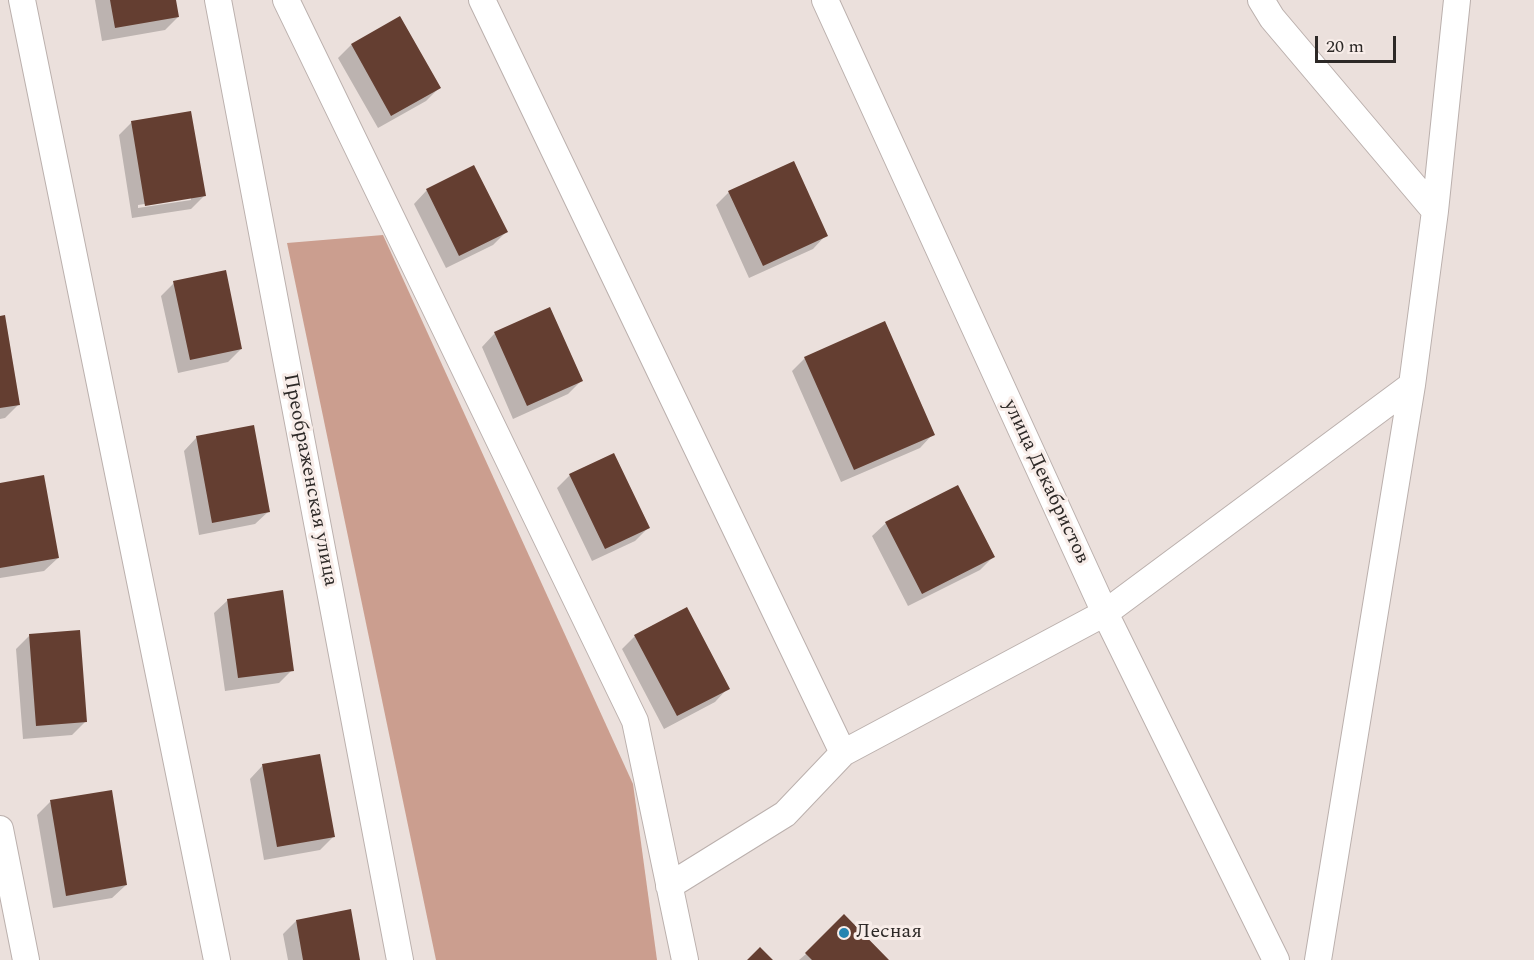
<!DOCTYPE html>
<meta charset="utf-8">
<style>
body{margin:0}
#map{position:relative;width:1534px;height:960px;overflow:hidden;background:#ebe0dc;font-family:Spectral,serif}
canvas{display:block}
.scale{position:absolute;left:1315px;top:36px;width:81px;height:27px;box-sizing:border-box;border:3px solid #2d2927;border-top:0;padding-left:8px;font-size:18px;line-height:21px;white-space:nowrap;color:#2d2927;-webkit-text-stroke:4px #f8ede9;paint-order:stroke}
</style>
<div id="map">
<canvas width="1534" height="960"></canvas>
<div class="scale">20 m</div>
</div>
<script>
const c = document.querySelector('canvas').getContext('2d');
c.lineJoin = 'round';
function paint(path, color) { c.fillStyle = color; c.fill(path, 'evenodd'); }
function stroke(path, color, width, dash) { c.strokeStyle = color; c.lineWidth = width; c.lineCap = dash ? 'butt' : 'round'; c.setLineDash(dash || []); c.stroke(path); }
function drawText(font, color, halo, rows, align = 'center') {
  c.font = font + ' Spectral,serif'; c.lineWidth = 6; c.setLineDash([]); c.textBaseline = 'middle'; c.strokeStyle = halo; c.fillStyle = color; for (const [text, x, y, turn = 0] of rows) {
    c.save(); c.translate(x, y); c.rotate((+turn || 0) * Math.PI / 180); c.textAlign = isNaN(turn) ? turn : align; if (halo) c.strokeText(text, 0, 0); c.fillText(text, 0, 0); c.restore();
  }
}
paint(new Path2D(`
 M383,235L633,784L657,960H436L287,243Z`), '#cb9e8f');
paint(new Path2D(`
 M95,0H175L178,17L165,30L102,41Z
 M351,45L439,88L426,101L378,128L338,58Z
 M132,122L204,196L191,209L132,218L119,135ZM191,197V200L138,208V205Z
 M427,190L506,232L493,245L446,268L414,204Z
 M729,192L826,235L813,249L749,278L716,205Z
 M174,283L241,349L228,362L178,373L161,296Z
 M0,318L18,405L5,418L0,419Z
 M495,333L581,381L568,394L513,419L482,347Z
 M805,358L933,434L920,448L841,482L792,371Z
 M197,437L269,511L255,524L199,535L184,451Z
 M570,475L648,528L635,541L592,561L557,488Z
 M0,484L58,558L44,571L0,578Z
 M886,523L993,557L980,570L908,606L872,536Z
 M228,600L292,670L279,683L225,691L214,613Z
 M29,636L86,721L72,735L23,739L16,649Z
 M635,636L728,688L715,702L664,729L622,649Z
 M263,765L333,837L320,850L264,860L250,779Z
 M50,802L126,885L112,898L53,908L37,815Z
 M844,916L887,960H799L806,954Z
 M296,921L359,960H288L283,934Z`), '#0003');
paint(new Path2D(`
 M110,0H176L179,17L115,28Z
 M400,16L441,88L391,116L351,44Z
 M191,111L206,196L145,206L131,121Z
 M794,161L828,236L763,266L728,191Z
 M474,165L508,232L459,256L426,189Z
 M226,270L242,349L190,360L173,281Z
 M550,307L583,381L527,406L494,332Z
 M5,315L20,405L0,408V316Z
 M885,321L935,435L854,470L804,357Z
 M254,425L270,512L212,523L196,436Z
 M614,453L650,528L605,549L569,474Z
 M44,475L59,558L0,568V483Z
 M958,485L995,557L922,594L885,522Z
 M283,590L294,671L238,678L227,599Z
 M687,607L730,689L677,716L634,635Z
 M80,630L87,722L36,726L29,634Z
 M320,754L335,837L277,847L262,764Z
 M112,790L127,885L66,896L50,800Z
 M351,909L360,960H303L296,920Z
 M844,914L889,960H812L805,953Z
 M760,947L773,960H747Z`), '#643e31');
const minor = new Path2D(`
 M22,0L217,960
 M218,0L400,960
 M286,0L635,721L685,960
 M482,0L843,753L785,814L669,886
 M825,0L1105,613L1276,960
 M1261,0L1272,18L1435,211
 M843,753L1105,613L1412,385
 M0,829L26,960
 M1318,960L1412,385L1435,211L1457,0`);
stroke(minor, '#bbb0ad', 28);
stroke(minor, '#fff', 26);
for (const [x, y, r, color] of [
 [844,933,6,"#2584b0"]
]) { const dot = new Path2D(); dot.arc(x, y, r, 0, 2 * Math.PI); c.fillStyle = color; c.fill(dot); stroke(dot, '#f8ede9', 2); }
drawText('20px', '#2d2927', '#f8ede9', [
 ["Преображенская улица",309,480,79],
 ["улица Декабристов",1045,482,65]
]);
drawText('20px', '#2d2927', '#f8ede9', [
 ["Лесная",856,933]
], 'left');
</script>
